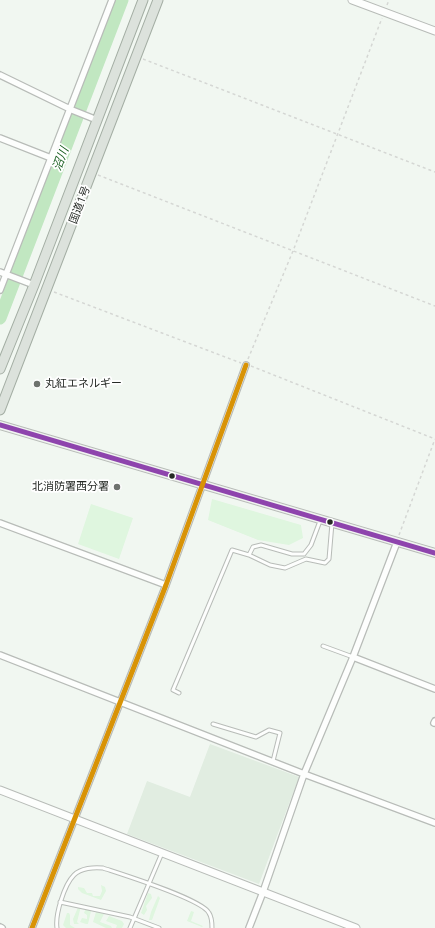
<!DOCTYPE html>
<meta charset="utf-8">
<style>
body{margin:0}
canvas{display:block;background:#f1f7f1}
</style>
<canvas width="435" height="928"></canvas>
<script>
const c = document.querySelector('canvas').getContext('2d');
c.lineJoin = 'round';
function paint(path, color) { c.fillStyle = color; c.fill(path, 'evenodd'); }
function stroke(path, color, width, dash) { c.strokeStyle = color; c.lineWidth = width; c.lineCap = dash ? 'butt' : 'round'; c.setLineDash(dash || []); c.stroke(path); }
function drawText(font, color, halo, rows, align = 'center') {
  c.font = font + ' "Open Sans","Noto Sans JP",sans-serif'; c.lineWidth = 3.5; c.setLineDash([]); c.textBaseline = 'middle'; c.strokeStyle = halo; c.fillStyle = color; for (const [text, x, y, turn = 0] of rows) {
    c.save(); c.translate(x, y); c.rotate((+turn || 0) * Math.PI / 180); c.textAlign = isNaN(turn) ? turn : align; if (halo) c.strokeText(text, 0, 0); c.fillText(text, 0, 0); c.restore();
  }
}
paint(new Path2D(`
 M210,744L299,777L259,884L127,834L147,781L190,797Z`), '#e1ede1');
paint(new Path2D(`
 M212,499L301,525L303,538L289,545L258,540L208,520Z
 M91,504L133,518L119,559L78,544Z
 M101,885L105,887L106,891L101,900L82,893L78,889V887L84,888L87,893H92L93,896H100L102,891Z
 M148,893L151,894L152,898L146,906L147,910L144,915L141,913Z
 M158,896L160,898L152,920H149L151,912Z
 M79,905L81,906L77,922L79,924H74L73,919Z
 M86,908L91,909V911L88,924H86L80,922L82,918L87,919V915L84,913Z
 M191,911L194,912L191,921L203,926L202,927L187,921Z
 M96,912L104,914L100,922L111,926L112,928H106L93,922Z
 M67,913H69L70,915V925L75,928H66L63,925Z
 M109,916L122,921L124,924L122,928H116L117,925L106,921Z`), '#dff6df');
stroke(new Path2D(`
 M0,318L122,0`), '#c1e7c1', 13);
const service = new Path2D(`
 M320,521L311,545L304,554H292L261,545L253,547L249,555L270,565L285,568L306,559L325,563L329,559L332,523
 M323,646L353,657
 M179,693L173,690L232,550L249,555
 M213,724L256,737L269,730L280,733L273,761
 M60,902L130,917L159,928
 M57,928C55,915 64,885 74,875C81,868 94,867 103,868C121,874 202,899 209,913C211,916 212,924 212,928
 M130,928L162,853`);
const minor = new Path2D(`
 M0,75L72,110L97,120
 M0,138L51,158
 M0,272L34,285
 M0,290L112,0
 M0,523L166,585
 M0,655L304,774L435,823
 M353,657L435,689
 M434,723L435,721
 M0,927L2,928
 M32,928L166,585L246,365
 M249,928L263,892L304,774L353,657L397,542`);
const tertiary = new Path2D(`
 M352,0L435,31
 M0,790L356,928`);
const secondary = new Path2D(`
 M0,425L435,553`);
const trunk = new Path2D(`
 M0,369L34,285L143,0
 M0,410L158,0`);
stroke(service, '#b8bcb8', 5);
stroke(minor, '#b8bcb8', 8);
stroke(tertiary, '#b8bcb8', 9);
stroke(secondary, '#b8bcb8', 10);
stroke(trunk, '#a4aea4', 11);
stroke(new Path2D(`
 M387,5L389,0
 M143,59L435,172
 M98,175L435,306
 M54,292L241,363
 M248,359L293,251L382,18
 M251,366L435,439
 M399,535L435,439`), '#d5d7d4', 1.5, [3, 3]);
stroke(service, '#fdfefd', 3);
stroke(minor, '#fdfefd', 5.5);
stroke(tertiary, '#fdfefd', 7);
stroke(secondary, '#f1f4f1', 8);
stroke(trunk, '#dce2dc', 9);
stroke(new Path2D(`
 M0,425L435,553`), '#8e44ad', 5);
stroke(new Path2D(`
 M32,928L166,585L246,365`), '#d89306', 5);
for (const [x, y, r, color] of [
 [37,384,4,"#6d726d"],
 [172,476,3.5,"#262a26"],
 [117,487,4,"#6d726d"],
 [330,522,3.5,"#262a26"]
]) { const dot = new Path2D(); dot.arc(x, y, r, 0, 2 * Math.PI); c.fillStyle = color; c.fill(dot); stroke(dot, '#fff', 1.5); }
drawText('11px', '#262a26', '#fff', [
 ["国道1号",80,205,-69]
]);
drawText('11px', '#262a26', '#fff', [
 ["丸紅エネルギー",45,384],
 ["北消防署西分署",109,487,"right"]
], 'left');
drawText('italic 12px', '#185f1f', '#fff', [
 ["沼川",61,159,-69]
]);
</script>
